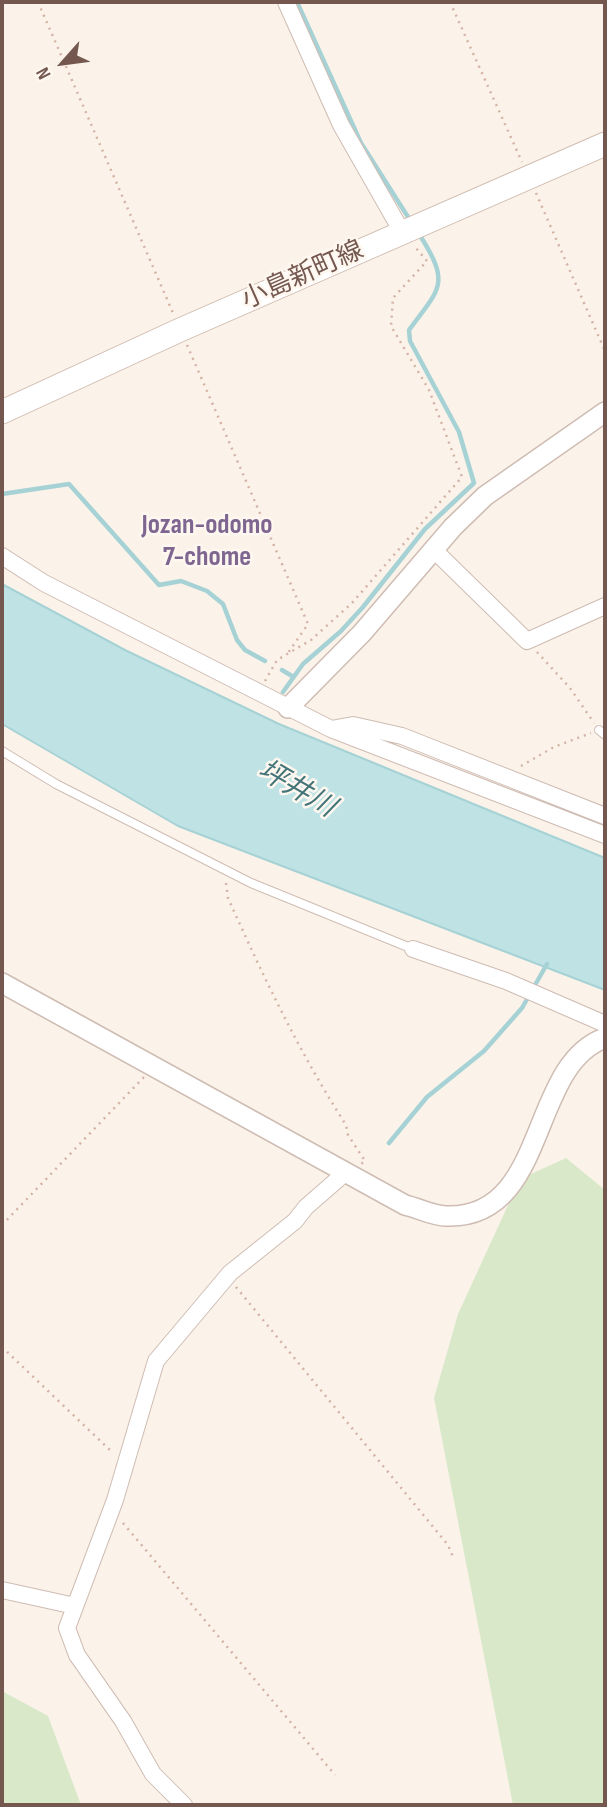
<!DOCTYPE html>
<meta charset="utf-8">
<style>
body{margin:0}
#map{position:relative;width:607px;height:1807px;overflow:hidden;background:#fbf3ea;font-family:"Sofia Sans Condensed",sans-serif}
canvas{display:block}
.frame{position:absolute;inset:0;border:4px solid #74584f;pointer-events:none}
.north{position:absolute;left:28px;top:28px;width:70px;height:70px;-webkit-text-stroke:5px #fef7f0;paint-order:stroke;rotate:242deg;font-size:19px;font-weight:700;line-height:28px;text-align:center;color:#74584f}
.north::after{content:'';display:block;margin:auto;width:24px;height:32px;background:#74584f;clip-path:polygon(50% 0,100% 100%,50% 72%,0 100%)}
</style>
<div id="map">
<canvas width="607" height="1807"></canvas>
<div class="frame"></div>
<div class="north">N</div>
</div>
<script>
const c = document.querySelector('canvas').getContext('2d');
c.lineJoin = 'round';
function paint(path, color) { c.fillStyle = color; c.fill(path, 'evenodd'); }
function stroke(path, color, width, dash) { c.strokeStyle = color; c.lineWidth = width; c.lineCap = dash ? 'butt' : 'round'; c.setLineDash(dash || []); c.stroke(path); }
function drawText(font, color, halo, rows, align = 'center') {
  c.font = font + ' "Sofia Sans Condensed","Noto Sans JP",sans-serif'; c.lineWidth = 5; c.setLineDash([]); c.textBaseline = 'middle'; c.strokeStyle = halo; c.fillStyle = color; for (const [text, x, y, turn = 0] of rows) {
    c.save(); c.translate(x, y); c.rotate((+turn || 0) * Math.PI / 180); c.textAlign = isNaN(turn) ? turn : align; if (halo) c.strokeText(text, 0, 0); c.fillText(text, 0, 0); c.restore();
  }
}
paint(new Path2D(`
 M566,1158L605,1190V1805H513L434,1398L458,1314L520,1179Z
 M2,1691L48,1716L81,1805H2Z`), '#d9e8c9');
const water = new Path2D(`
 M2,584L125,650L279,724L605,858V990L178,826L2,724Z`);
paint(water, '#bfe2e4');
stroke(water, '#a6d2d5', 2);
stroke(new Path2D(`
 M297,2L361,143L408,217
 M2,494L69,484L159,585L181,581L207,591L223,604L237,640L245,650L265,661
 M282,670L292,676
 M283,692L303,664L341,631L363,607L425,529L474,483L459,432L410,341L409,330C439,289 451,285 421,237
 M389,1143L427,1097L484,1051L522,1008L547,964`), '#a6d2d5', 4.5);
const service = new Path2D(`
 M599,730L605,735
 M2,751L56,784L251,883L413,949`);
const minor = new Path2D(`
 M286,2L341,125L402,232
 M434,550L527,641L605,606
 M2,556L44,583L331,729L605,835
 M331,729L353,725L402,736L605,816
 M413,949L506,981L605,1024
 M2,1590L75,1606
 M184,1805L153,1774L123,1721L77,1655L67,1628L115,1500L156,1361L230,1273L295,1221L306,1207L345,1173`);
const tertiary = new Path2D(`
 M288,708L362,633L453,527L485,496L605,412
 M2,983L405,1205C418,1208 433,1216 446,1216C549,1220 528,1065 605,1038`);
const secondary = new Path2D(`
 M2,412L180,330L605,144`);
stroke(service, '#cfbcb3', 10);
stroke(minor, '#cfbcb3', 18);
stroke(tertiary, '#cfbcb3', 22);
stroke(secondary, '#d1bcb1', 25);
stroke(new Path2D(`
 M38,2L173,313
 M450,2L522,162
 M536,193L605,351
 M187,345L308,624L288,653
 M537,652L570,688L594,723
 M265,681L277,660L311,640L352,603L462,477L429,390L391,326L393,298L427,261L415,247
 M521,766L554,747L591,733
 M226,883L228,898C263,976 299,1052 346,1125L348,1135L365,1161L361,1164
 M2,1225L144,1077
 M236,1287L448,1545L453,1557
 M2,1347L113,1453
 M123,1523L335,1775`), '#d4b3a6', 2.5, [2, 5]);
stroke(service, '#fff', 8);
stroke(minor, '#fff', 16);
stroke(tertiary, '#fff', 19);
stroke(secondary, '#fff', 23);
drawText('26px', '#74584f', '#fef7f0', [
 ["小島新町線",303,276,-24]
]);
drawText('bold 28px', '#7e6690', '#fef7f0', [
 ["Jozan-odomo",207,526],
 ["7-chome",207,558]
]);
drawText('italic 28px', '#437478', '#fef7f0', [
 ["坪井川",296,790,30]
]);
</script>
